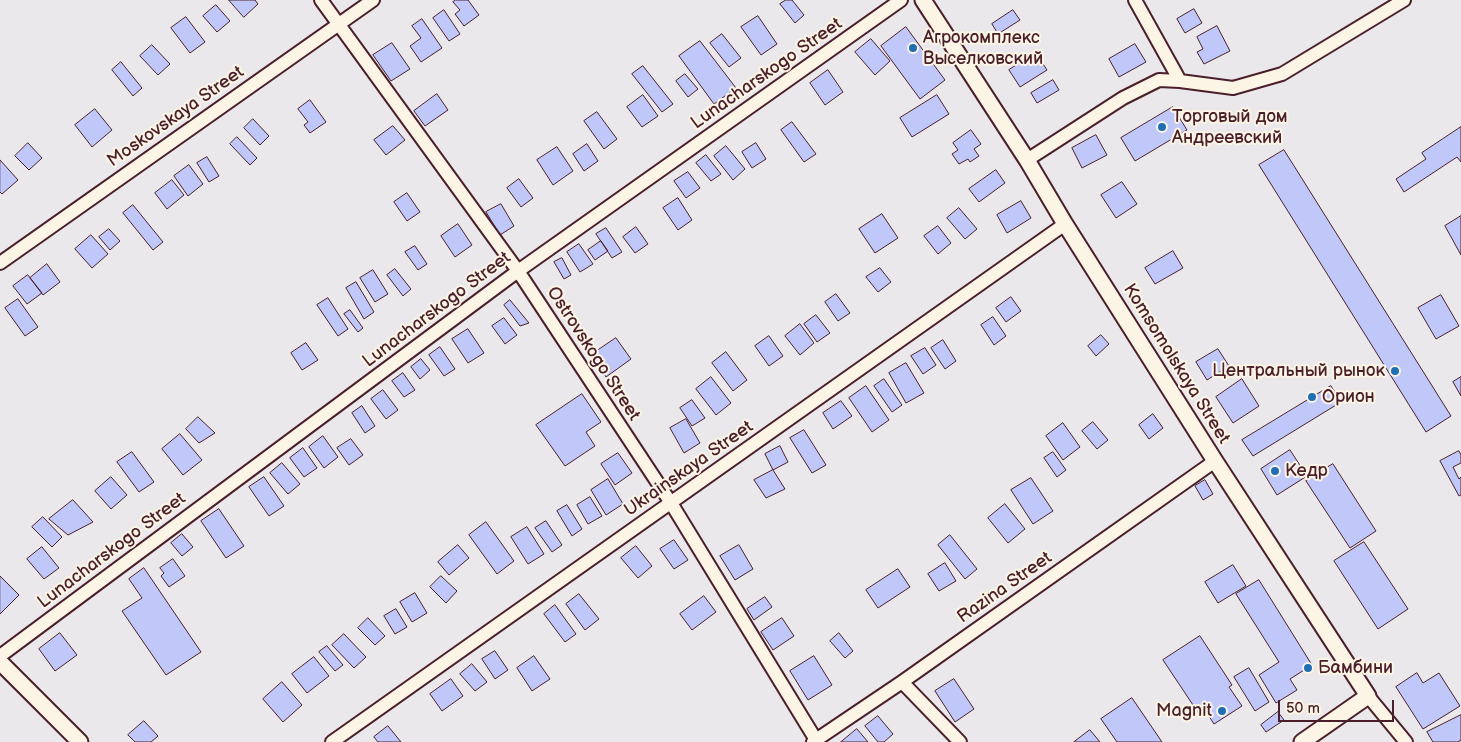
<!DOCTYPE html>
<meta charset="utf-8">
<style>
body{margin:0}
#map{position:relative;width:1461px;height:742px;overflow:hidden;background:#eae8eb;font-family:"Balsamiq Sans",sans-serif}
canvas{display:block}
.scale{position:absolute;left:1278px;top:700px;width:116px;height:22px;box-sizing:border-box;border:2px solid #4a1f2b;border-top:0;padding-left:6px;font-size:15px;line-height:18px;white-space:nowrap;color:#4a1f2b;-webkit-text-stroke:4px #fcf5e5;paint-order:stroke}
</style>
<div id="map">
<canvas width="1461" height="742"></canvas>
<div class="scale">50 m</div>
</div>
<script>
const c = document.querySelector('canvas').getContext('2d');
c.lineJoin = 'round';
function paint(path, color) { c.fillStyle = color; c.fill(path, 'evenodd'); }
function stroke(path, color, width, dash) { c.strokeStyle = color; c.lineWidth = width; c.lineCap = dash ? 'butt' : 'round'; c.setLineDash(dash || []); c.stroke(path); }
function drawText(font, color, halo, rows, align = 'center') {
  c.font = font + ' "Balsamiq Sans",sans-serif'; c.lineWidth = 4; c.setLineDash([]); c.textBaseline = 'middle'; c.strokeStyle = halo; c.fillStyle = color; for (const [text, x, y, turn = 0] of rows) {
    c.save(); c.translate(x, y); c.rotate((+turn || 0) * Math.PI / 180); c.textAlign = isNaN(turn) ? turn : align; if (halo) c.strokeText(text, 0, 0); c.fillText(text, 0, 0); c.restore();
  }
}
const building = new Path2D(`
 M229,0H255L258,4L244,17Z
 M456,0H468L479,15L464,26L455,14L460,10L453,2Z
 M786,0H792L804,15L795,23L780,4Z
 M216,5L230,21L217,32L203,16Z
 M1194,9L1202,23L1185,33L1177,19Z
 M444,10L460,34L449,41L433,18Z
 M1013,10L1020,20L998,34L992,24Z
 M758,16L777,44L761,55L741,27Z
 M186,17L205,42L190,53L171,28Z
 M422,19L442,48L421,62L410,46L421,38L412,26Z
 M1217,26L1230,51L1204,64L1197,52L1203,49L1197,37Z
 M906,27L945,80L920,99L881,46Z
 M722,34L741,58L729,67L710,43Z
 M871,39L890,61L875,75L855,52Z
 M700,41L736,88L714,104L679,56Z
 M392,43L410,69L391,81L373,55Z
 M1135,44L1146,62L1119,77L1109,59Z
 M152,45L170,64L158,75L140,56Z
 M1036,53L1047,70L1020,87L1009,70Z
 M121,62L142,88L133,96L112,70Z
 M643,66L673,104L662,112L632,74Z
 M828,70L843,92L825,105L810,83Z
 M685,74L698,89L688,97L676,81Z
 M1053,80L1059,90L1037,103L1031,93Z
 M437,94L448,110L425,126L414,111Z
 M643,95L658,116L642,127L627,107Z
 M937,95L949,114L912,137L900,118Z
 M310,100L326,122L310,133L304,125L308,122L298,109Z
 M1173,107L1187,130L1135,161L1121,138Z
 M95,109L112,130L92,147L75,125Z
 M597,112L617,139L604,149L584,121Z
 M253,119L269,136L260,145L244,128Z
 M792,122L816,154L804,162L781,130Z
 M393,126L405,140L386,155L374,140Z
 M1461,127V162L1457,157L1404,192L1396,179L1426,159L1422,153Z
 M971,130L981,144L974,149L979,156L970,162L968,159L959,164L952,154L958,150L953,143Z
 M1096,135L1107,155L1082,168L1072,148Z
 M237,137L257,158L250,165L230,144Z
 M28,143L42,158L29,170L15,156Z
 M756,143L766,159L752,168L742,152Z
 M587,144L598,161L584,171L573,154Z
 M726,146L745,169L733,180L714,156Z
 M557,147L573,171L553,185L537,160Z
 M1284,150L1451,416L1426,432L1259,165Z
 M706,155L721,174L711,181L696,163Z
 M207,157L219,176L209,182L197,163Z
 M0,160L18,180L2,194L0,192Z
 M189,165L203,184L188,196L174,176Z
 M996,170L1005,183L979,202L969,189Z
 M688,172L700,188L686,198L674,181Z
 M519,179L533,198L521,207L507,188Z
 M172,180L184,195L167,209L155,193Z
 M1122,182L1137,204L1116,218L1101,195Z
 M407,193L420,212L407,221L394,202Z
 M678,198L692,220L678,230L663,208Z
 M1021,201L1031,218L1007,233L997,215Z
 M501,204L514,226L500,235L486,212Z
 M133,205L163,242L153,250L123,213Z
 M959,208L977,229L965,239L947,218Z
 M882,214L898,238L875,253L859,229Z
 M1461,216V255L1445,226Z
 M458,224L472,245L455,257L441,236Z
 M938,226L951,243L938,254L924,236Z
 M636,227L648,244L635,253L623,237Z
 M606,228L622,252L612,258L596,234Z
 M109,229L120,241L110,250L99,237Z
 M91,235L108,254L92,268L75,249Z
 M601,241L608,251L595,260L588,250Z
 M579,244L593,264L580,272L567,252Z
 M415,246L427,264L418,270L405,252Z
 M1173,251L1183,268L1155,284L1145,268Z
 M562,258L571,275L564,279L554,262Z
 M47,264L60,282L43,295L30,278Z
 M880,268L891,282L878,292L866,277Z
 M395,269L411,289L403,296L387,275Z
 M373,270L388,294L375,302L360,278Z
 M28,275L42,293L27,304L13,286Z
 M356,282L374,312L364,319L346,288Z
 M836,294L850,313L838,321L825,302Z
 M1441,295L1459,326L1436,339L1418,308Z
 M1011,297L1021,311L1006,322L996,308Z
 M328,298L348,329L338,336L317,305Z
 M18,299L38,327L25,336L5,308Z
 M510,300L529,323L520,326L504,305Z
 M350,310L363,328L358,332L344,314Z
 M816,315L830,333L817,342L804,324Z
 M993,317L1006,336L994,345L981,325Z
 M504,318L517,335L505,344L492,326Z
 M800,324L814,343L800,355L785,336Z
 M468,329L484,353L468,363L452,339Z
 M1101,335L1109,344L1096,356L1088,346Z
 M769,336L783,356L769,366L755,346Z
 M616,338L631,359L606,377L591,355Z
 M943,340L956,361L945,369L931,348Z
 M306,343L318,360L302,370L291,353Z
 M440,347L455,369L444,376L429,355Z
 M925,348L936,365L923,374L911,356Z
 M1218,349L1229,366L1207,380L1196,362Z
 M726,352L747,380L733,391L712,363Z
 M421,359L430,370L420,379L411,367Z
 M906,363L924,393L906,403L889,373Z
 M403,373L415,390L404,397L392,381Z
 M711,377L731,403L716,415L696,389Z
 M1461,377V396L1453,382Z
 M884,379L902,405L892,412L874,386Z
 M1242,379L1259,406L1233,423L1216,397Z
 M866,386L889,420L872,432L849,398Z
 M1331,386L1341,402L1253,456L1242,440Z
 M383,390L398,410L386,419L371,399Z
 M582,394L601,422L586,432L595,446L565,466L536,425Z
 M692,400L705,418L692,426L680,408Z
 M841,401L852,416L833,429L823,413Z
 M362,406L375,426L365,433L352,413Z
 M1153,414L1163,428L1149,439L1139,425Z
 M198,417L215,433L199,443L186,429Z
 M686,419L700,443L684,453L670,428Z
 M1093,422L1108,440L1097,449L1082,431Z
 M1063,423L1080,447L1063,460L1046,436Z
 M804,430L826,465L812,473L790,438Z
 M180,434L202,460L183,475L162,449Z
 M323,436L338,457L324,468L309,447Z
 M351,439L363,455L349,465L337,448Z
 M780,446L788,462L773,470L765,454Z
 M303,448L317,468L304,477L290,458Z
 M1290,450L1307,476L1277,495L1261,469Z
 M1459,451L1461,455V463L1453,467L1459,479L1461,477V495L1459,496L1440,461Z
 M132,452L154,482L139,492L117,462Z
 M1053,452L1066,470L1057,477L1044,458Z
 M618,453L632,473L615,485L601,464Z
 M282,463L300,484L288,494L270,473Z
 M1333,464L1376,531L1350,548L1306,481Z
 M773,470L785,489L766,498L754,480Z
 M111,477L127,495L111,509L95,491Z
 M264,477L284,506L269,516L249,487Z
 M1031,478L1053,511L1033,524L1011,490Z
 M608,479L623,504L606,515L591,490Z
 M1205,480L1213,494L1203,500L1195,486Z
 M590,497L602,516L588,524L577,505Z
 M73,500L93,522L68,535L49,519Z
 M1005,504L1025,529L1008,543L988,518Z
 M567,505L582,529L572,536L557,511Z
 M219,509L244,546L226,558L201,521Z
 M43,517L62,537L52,547L32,527Z
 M546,521L562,545L552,552L535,528Z
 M486,522L514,561L497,574L469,535Z
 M527,527L544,554L528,564L511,537Z
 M182,534L193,547L182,556L171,543Z
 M950,535L977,569L965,579L938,545Z
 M674,540L688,560L674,569L660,549Z
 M1364,542L1408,609L1378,629L1334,561Z
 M458,545L469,558L449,575L438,562Z
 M739,545L753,569L735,580L720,556Z
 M636,546L652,566L638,578L621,558Z
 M42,547L59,568L44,579L27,559Z
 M173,559L185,576L169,587L161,576L164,573L160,568Z
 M945,563L956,581L939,591L928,574Z
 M1233,565L1246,586L1218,603L1205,582Z
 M144,568L201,652L166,675L122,611L142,598L129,579Z
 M898,569L910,587L878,608L866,590Z
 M0,576L19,595L0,614Z
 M441,576L457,591L446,603L430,587Z
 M1259,580L1312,665L1290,679L1297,690L1276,703L1259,675L1279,662L1236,594Z
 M415,593L427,613L412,622L400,602Z
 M579,594L599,619L585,630L566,604Z
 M704,596L716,612L692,630L680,614Z
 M765,597L772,607L754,620L747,609Z
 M555,605L576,634L565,642L544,614Z
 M396,609L407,627L395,634L384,616Z
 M368,618L385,636L375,645L358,628Z
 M782,618L794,636L773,650L761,632Z
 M60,633L77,655L55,671L39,649Z
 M839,633L853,651L845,658L830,641Z
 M344,634L366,657L354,668L332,645Z
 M1200,636L1232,685L1229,687L1242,706L1214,724L1205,710L1199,714L1163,660Z
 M327,646L343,665L335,671L319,652Z
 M495,651L508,670L495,679L482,659Z
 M534,656L550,679L532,691L517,668Z
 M814,656L832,685L808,700L790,671Z
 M314,657L329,676L307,693L292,674Z
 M472,664L487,682L475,691L460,674Z
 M1249,668L1269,702L1255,711L1234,677Z
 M1417,673L1423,683L1439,673L1460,706L1423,729L1396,687Z
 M451,679L463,696L442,711L430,694Z
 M954,679L974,709L955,722L935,691Z
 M282,682L302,705L283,722L263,699Z
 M1132,698L1162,742H1117L1101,719Z
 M1278,712L1284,720L1266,732L1261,725Z
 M1461,715V740L1458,742H1433L1427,732Z
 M878,716L893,734L884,742H878L865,726Z
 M144,721L158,736L151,742H135L128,735Z
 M388,726L401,742H378L374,737Z
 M857,729L868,742H841Z
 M1090,730L1100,742H1074Z`);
paint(building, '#c0c8fa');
stroke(building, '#4a1f2b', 1);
const minor = new Path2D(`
 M321,0L518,271L671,503L816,740
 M1135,0L1180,81
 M1027,160L1123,98L1159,80L1180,81L1233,88L1282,74L1404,0
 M0,263L373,0
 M0,656L518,271L901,0
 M902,682L960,742
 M1368,696L1406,742
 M332,742L1065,224
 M813,742L902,682L1215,461`);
const tertiary = new Path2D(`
 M923,0L1027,160L1065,224L1215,461L1368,696L1302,742
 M0,662L80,742`);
stroke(minor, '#4a1f2b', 16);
stroke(tertiary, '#4a1f2b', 19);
stroke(minor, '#fcf5e5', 12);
stroke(tertiary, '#fcf5e5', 15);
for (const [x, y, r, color] of [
 [913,48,5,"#1f6fb2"],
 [1162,127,5,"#1f6fb2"],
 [1395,371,5,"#1f6fb2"],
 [1312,397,5,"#1f6fb2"],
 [1275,471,5,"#1f6fb2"],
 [1308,668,5,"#1f6fb2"],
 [1222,711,5,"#1f6fb2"]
]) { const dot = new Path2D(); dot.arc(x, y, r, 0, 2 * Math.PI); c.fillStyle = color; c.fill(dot); stroke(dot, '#fcf5e5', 2); }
drawText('18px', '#4a1f2b', '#fcf5e5', [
 ["Агрокомплекс",923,38],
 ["Выселковский",923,59],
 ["Торговый дом",1172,117],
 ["Андреевский",1172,138],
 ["Центральный рынок",1385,371,"right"],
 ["Орион",1322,397],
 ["Кедр",1285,471],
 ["Бамбини",1318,668],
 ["Magnit",1212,711,"right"]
], 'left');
drawText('18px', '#4a1f2b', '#fcf5e5', [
 ["Lunacharskogo Street",767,74,-35],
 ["Moskovskaya Street",176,117,-35],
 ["Lunacharskogo Street",437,310,-37],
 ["Ostrovskogo Street",593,354,57],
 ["Komsomolskaya Street",1176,364,58],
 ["Ukrainskaya Street",689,469,-35],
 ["Lunacharskogo Street",112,551,-37],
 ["Razina Street",1005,588,-35]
]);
</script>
